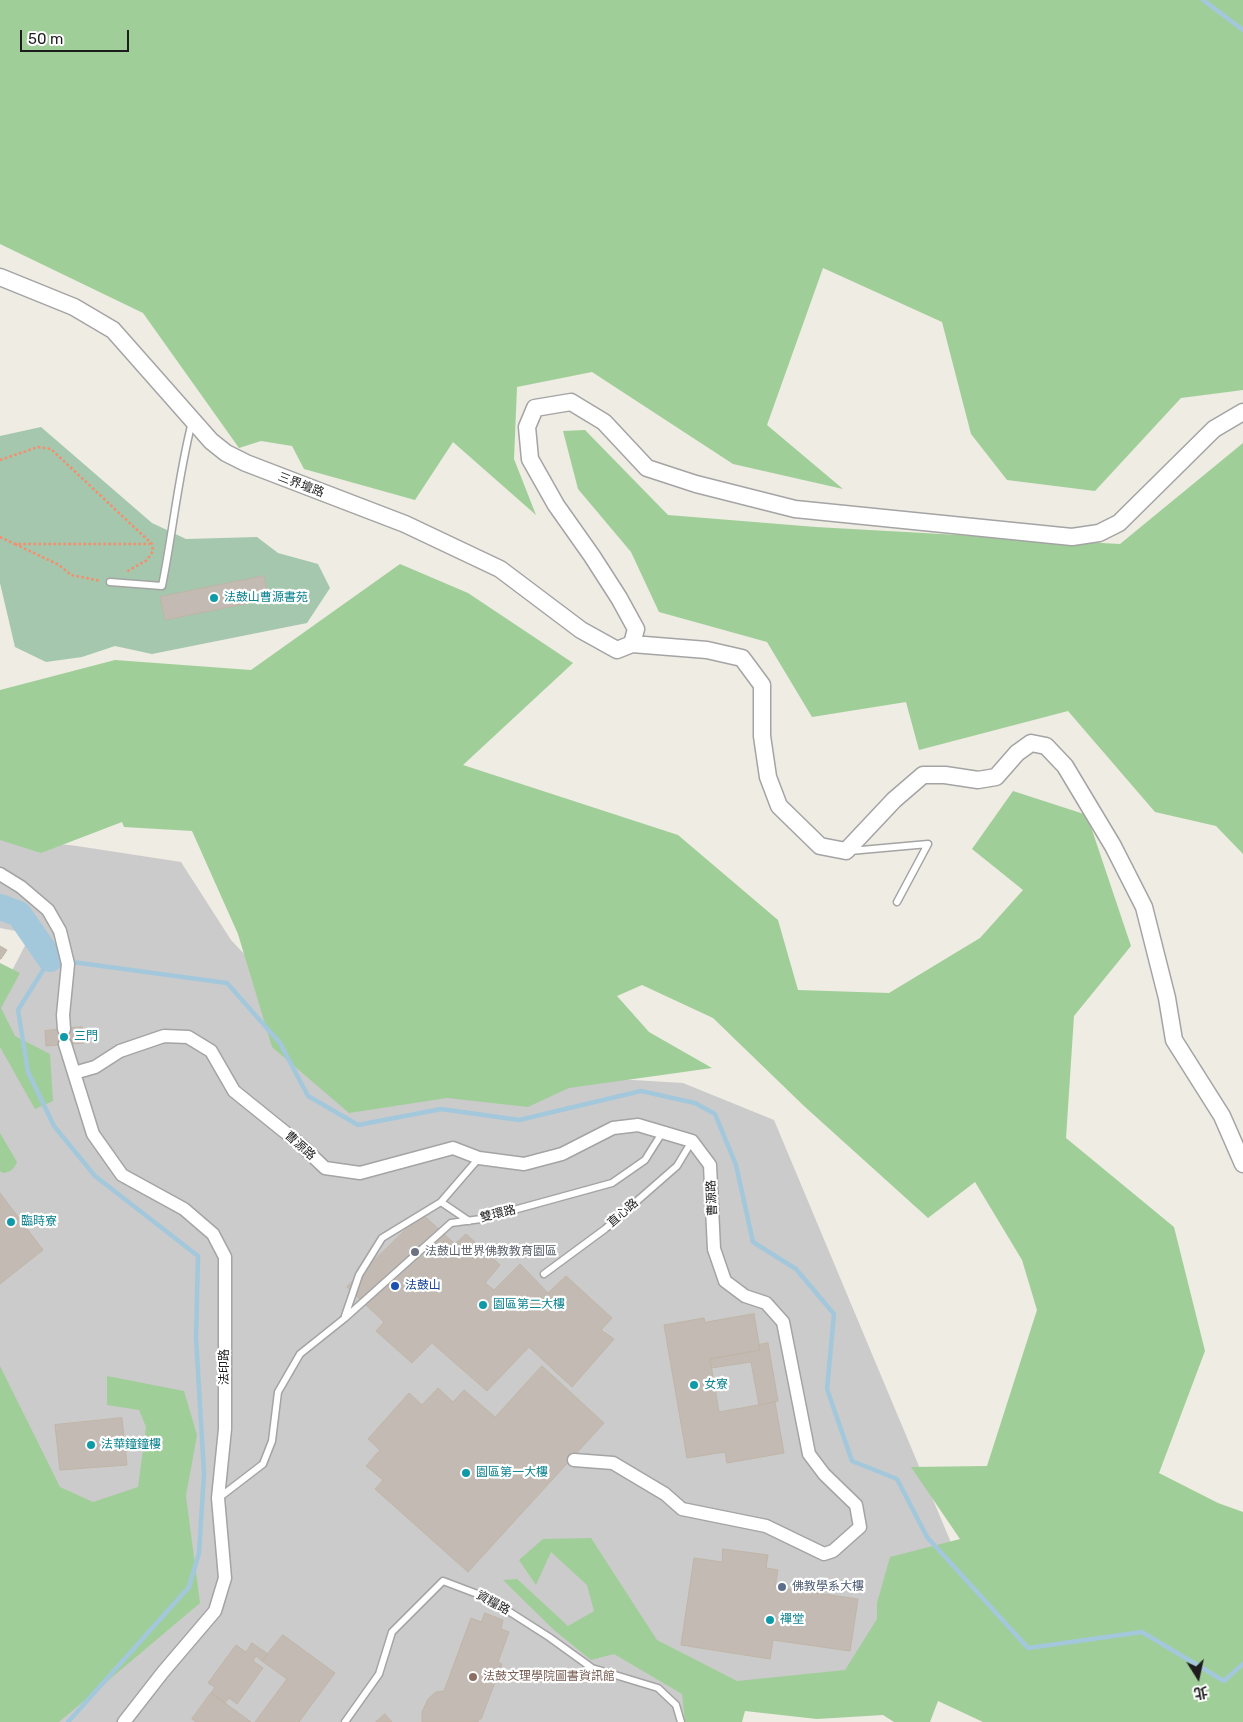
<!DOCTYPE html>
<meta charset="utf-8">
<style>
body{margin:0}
#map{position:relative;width:1243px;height:1722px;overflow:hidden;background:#eeece3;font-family:Rubik,"Noto Sans TC",sans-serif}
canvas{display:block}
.north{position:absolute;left:1173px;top:1652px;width:50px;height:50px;-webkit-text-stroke:4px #fff;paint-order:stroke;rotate:170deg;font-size:14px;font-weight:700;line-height:20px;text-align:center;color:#1d1d1d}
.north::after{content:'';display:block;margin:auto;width:18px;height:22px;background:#1d1d1d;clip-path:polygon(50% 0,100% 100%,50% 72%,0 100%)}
.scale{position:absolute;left:20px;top:30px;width:109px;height:22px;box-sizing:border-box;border:2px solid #1d1d1d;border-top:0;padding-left:6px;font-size:15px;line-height:18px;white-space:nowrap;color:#1d1d1d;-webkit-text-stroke:4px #fff;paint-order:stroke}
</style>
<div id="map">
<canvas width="1243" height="1722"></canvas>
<div class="north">北</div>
<div class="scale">50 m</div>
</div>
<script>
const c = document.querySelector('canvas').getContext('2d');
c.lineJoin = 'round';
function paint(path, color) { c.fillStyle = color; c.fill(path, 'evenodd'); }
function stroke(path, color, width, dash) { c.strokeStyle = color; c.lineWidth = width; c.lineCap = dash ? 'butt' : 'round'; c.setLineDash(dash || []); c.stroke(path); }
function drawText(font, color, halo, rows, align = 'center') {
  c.font = font + ' Rubik,"Noto Sans TC",sans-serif'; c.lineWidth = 4.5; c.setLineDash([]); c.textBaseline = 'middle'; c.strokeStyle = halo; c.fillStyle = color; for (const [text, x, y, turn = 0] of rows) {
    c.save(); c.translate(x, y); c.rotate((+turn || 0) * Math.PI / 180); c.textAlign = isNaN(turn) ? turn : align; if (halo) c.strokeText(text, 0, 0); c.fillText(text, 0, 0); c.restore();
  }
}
paint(new Path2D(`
 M0,837L77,846L181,862L231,940L302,1015L533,1074L683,1083L774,1120L957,1557L840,1677L689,1722H48L71,1532L0,1384V986H4L31,934L0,928Z`), '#cbcbcb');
paint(new Path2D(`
 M0,0H1243V390L1181,398L1095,491L1007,480L971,434L942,322L823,268L767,425L843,489L733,464L592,372L517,387L514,459L536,515L453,442L415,500L304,469L292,446L261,441L239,448L143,313L0,244Z
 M585,430L668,515L816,527L1120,544L1243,443V854L1216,826L1155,812L1068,711L919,750L906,702L812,717L767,642L659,612L631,552L578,489L563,431Z
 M400,564L468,593L573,663L463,765L678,835L778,920L798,990L889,993L980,938L1023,890L972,849L1013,791L1087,815L1131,946L1074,1016L1066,1138L1174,1227L1205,1351L1159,1473L1218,1503L1243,1512V1722H983L938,1701L930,1722H894L883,1715L817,1719L745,1711L742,1722H685L682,1694L614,1654L591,1660L554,1630L503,1580L517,1579L568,1626L594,1611L587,1585L551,1552L536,1585L519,1560L543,1539L591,1538L657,1640L737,1681L845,1670L877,1619V1603L890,1557L960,1539L911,1467L987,1466L1037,1310L1022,1260L975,1182L928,1218L804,1106L713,1018L642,985L617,996L649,1032L712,1068L569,1088L528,1107L447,1098L349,1113L272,1047L238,934L192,831L124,827L122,822L41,853L0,840V690L115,660L251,670Z
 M0,963L20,973L1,1008L15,1036L50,1054L53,1101L35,1109L0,1047Z
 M0,1133L17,1162C14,1169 11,1172 3,1173L0,1171Z
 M0,1366L60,1487L93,1502L138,1487L146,1427L139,1410L107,1405V1376L184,1391L197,1435L186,1496L200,1603L59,1722H0Z`), '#a0ce98');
paint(new Path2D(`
 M41,427L152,523L186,539L257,537L278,553L318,564L330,588L307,623L152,654L115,646L82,657L46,662L15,647L0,583V436Z`), '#a4c7ae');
stroke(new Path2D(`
 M1203,0L1243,30
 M68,1722L189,1587L199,1553L204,1473L196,1338L198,1256L95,1176L54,1126L28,1072L18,1010L50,959L227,983L280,1043L308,1096L358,1125L441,1109L519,1120L641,1091L695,1103L715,1114L736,1165L753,1242L796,1269L834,1314L827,1389L852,1461L897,1479L927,1537L1028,1648L1142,1632L1224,1681L1243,1664`), '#a3c8dc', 4.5);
stroke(new Path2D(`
 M0,907L19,914L50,959`), '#a3c8dc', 26);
const building = new Path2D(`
 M264,576L269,599L165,620L160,597Z
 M0,946L7,950L1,959H0Z
 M82,1027L84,1043L46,1046L45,1031Z
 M0,1193L43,1250L0,1284Z
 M422,1214L455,1244L466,1234L500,1265L485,1283L494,1290L520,1264L548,1293L566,1276L612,1318L601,1330L614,1339L572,1387L529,1347L487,1391L432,1343L412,1363L376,1331L384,1322L347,1287Z
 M754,1314L760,1350L710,1359L719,1412L775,1402L784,1453L727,1463L725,1452L687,1458L664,1325L704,1318L705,1322Z
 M768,1343L778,1401L759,1405L751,1362L711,1368L710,1359L760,1350L759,1345Z
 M542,1366L604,1423L468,1572L375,1489L383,1480L366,1466L380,1450L368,1439L409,1393L422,1405L438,1388L453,1402L464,1390L495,1417Z
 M122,1418L127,1465L60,1470L55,1425Z
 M723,1549L768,1555L766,1568L778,1570L775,1587L858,1599L850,1651L773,1640L770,1659L681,1645L694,1558L722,1562Z
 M485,1613L503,1620L501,1629L509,1632L498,1662L502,1664L481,1719H479L478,1722H422V1712L428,1699L436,1692L444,1691L471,1618L481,1622Z
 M283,1635L335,1673L299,1722H255L287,1679L262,1661Z
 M252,1643L268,1654L262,1661L256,1656L253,1661L263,1668L237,1704L229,1698L225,1703L211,1693L215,1687L208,1683L236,1645L246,1652Z
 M211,1693L225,1703L251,1722H196L192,1719Z
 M385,1714L392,1722H376Z`);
paint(building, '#c3bbb3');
stroke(building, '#c0b5a6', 1);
const service = new Path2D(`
 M110,582L162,586C173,532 178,476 192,422
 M850,851L928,844L897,902
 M441,1202L469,1221
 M544,1274L605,1229L677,1166L692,1141
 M345,1316L359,1275L382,1238L441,1202L479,1158
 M220,1497L263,1464L272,1441L278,1392L300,1354L345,1318L451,1223L481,1219L612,1183L645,1160L662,1133
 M345,1722L379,1674L392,1632L443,1581L488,1598L549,1637L592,1668L658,1688L676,1705L681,1722`);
const minor = new Path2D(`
 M0,874L21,887L48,910L60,931L68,964L63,1015L64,1029
 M65,1044L93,1134L122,1175L184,1209L213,1234L225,1257V1429L218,1498L225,1578L215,1611L163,1672L124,1722
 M74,1073L95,1067L120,1051L164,1036L188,1037L211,1051L234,1091L301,1145L325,1168L360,1173L453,1148L479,1158L524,1164L562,1154L613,1128L638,1125L692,1141L710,1165L714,1249L725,1281L745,1296L766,1303L783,1322L809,1454L824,1474L856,1505L860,1527L833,1551L824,1554L766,1526L682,1509L665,1494L613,1463L574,1460`);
const tertiary = new Path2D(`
 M0,277L74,307L113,330L211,441L226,453L246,463L405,524L500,569L581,630L617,650L632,644L707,650L742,658L762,685V736L768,777L779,806L820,846L846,851L894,800L923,775H945L978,780L996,777L1017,753L1031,743L1046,746L1065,766L1113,846L1144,907L1167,998L1174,1040L1222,1116L1243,1164
 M632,644L636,629L619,598L592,556L556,505L530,459L527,427L535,408L571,402L604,422L647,468L696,484L795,509L1072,537L1099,533L1119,523L1214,429L1243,412`);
stroke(service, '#a4a4a4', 9);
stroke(minor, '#a4a4a4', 15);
stroke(tertiary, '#a4a4a4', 19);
stroke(new Path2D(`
 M0,460L38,447L51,449L152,544L153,551L147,560L126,572
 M0,537L15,544H150
 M15,544L59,565L71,575L101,581`), '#f98c6a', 2.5, [2.5, 2.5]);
stroke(service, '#fff', 6);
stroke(minor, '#fff', 12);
stroke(tertiary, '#fff', 16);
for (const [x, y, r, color] of [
 [214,598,5,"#0f9aa8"],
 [64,1037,5,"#0f9aa8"],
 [11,1222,5,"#0f9aa8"],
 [415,1252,5,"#6b7280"],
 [395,1286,5,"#1a4fb4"],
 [483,1305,5,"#0f9aa8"],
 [694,1385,5,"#0f9aa8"],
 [91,1445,5,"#0f9aa8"],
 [466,1473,5,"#0f9aa8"],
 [782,1587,5,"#5c6f8a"],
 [770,1620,5,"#0f9aa8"],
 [473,1677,5,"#8d6e63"]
]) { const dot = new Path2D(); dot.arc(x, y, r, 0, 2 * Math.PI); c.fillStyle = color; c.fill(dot); stroke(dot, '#fff', 2); }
drawText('12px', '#1d1d1d', '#fff', [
 ["三界壇路",301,485,21],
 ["曹源路",300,1146,42],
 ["曹源路",712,1198,-93],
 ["直心路",623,1213,-41],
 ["雙環路",498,1214,-14],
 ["法印路",225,1367,-90],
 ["資糧路",493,1603,28]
]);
drawText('12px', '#0d838f', '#fff', [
 ["法鼓山曹源書苑",224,598],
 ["三門",74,1037],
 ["臨時寮",21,1222],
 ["園區第二大樓",493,1305],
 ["女寮",704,1385],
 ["法華鐘鐘樓",101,1445],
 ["園區第一大樓",476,1473],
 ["禪堂",780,1620]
], 'left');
drawText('12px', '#5b616d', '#fff', [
 ["法鼓山世界佛教教育園區",425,1252]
], 'left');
drawText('12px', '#164399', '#fff', [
 ["法鼓山",405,1286]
], 'left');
drawText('12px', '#4e5e75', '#fff', [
 ["佛教學系大樓",792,1587]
], 'left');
drawText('12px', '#785e54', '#fff', [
 ["法鼓文理學院圖書資訊館",483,1677]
], 'left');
</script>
